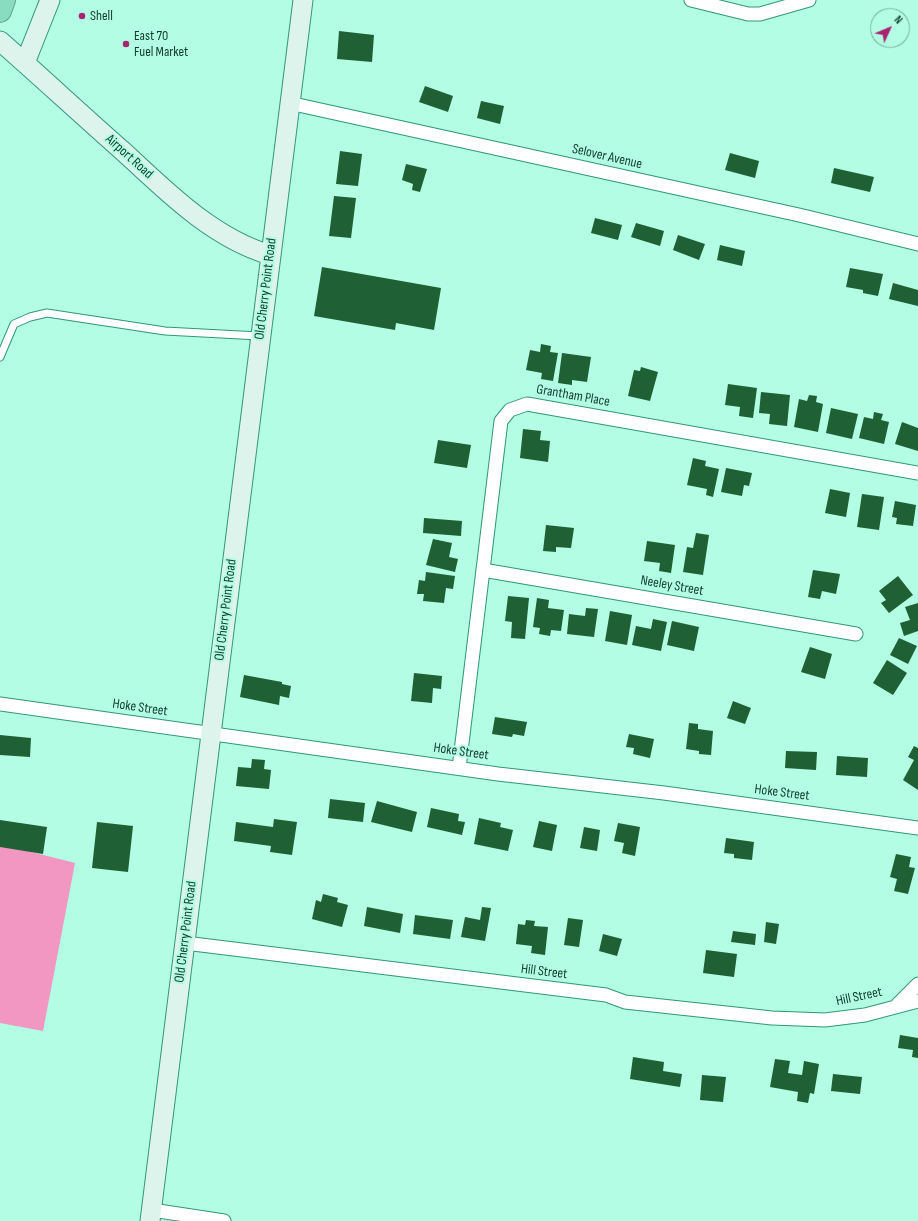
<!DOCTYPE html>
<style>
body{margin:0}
#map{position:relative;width:918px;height:1221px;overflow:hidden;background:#b2fde3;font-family:"Sofia Sans Condensed",sans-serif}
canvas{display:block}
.north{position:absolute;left:870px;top:8px;width:40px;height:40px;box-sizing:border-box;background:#b2fde3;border:1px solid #72b09b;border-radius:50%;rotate:46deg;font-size:11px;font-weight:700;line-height:16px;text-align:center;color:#113c2f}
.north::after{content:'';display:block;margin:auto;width:14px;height:18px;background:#a7236f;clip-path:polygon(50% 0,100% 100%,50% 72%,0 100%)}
</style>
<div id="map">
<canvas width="918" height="1221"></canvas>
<div class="north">N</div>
</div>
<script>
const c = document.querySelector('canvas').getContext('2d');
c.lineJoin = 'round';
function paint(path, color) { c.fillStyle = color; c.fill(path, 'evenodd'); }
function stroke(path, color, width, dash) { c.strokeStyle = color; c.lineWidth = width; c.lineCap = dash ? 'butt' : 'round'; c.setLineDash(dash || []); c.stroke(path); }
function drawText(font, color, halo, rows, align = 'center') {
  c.font = font + ' "Sofia Sans Condensed",sans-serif'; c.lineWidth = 4; c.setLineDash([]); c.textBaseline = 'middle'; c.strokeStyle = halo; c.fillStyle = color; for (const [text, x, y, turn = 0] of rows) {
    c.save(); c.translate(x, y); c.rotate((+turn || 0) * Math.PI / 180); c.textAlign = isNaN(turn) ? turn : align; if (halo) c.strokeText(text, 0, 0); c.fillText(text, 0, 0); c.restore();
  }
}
paint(new Path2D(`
 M0,844L75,863L43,1031L0,1023Z`), '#f297c2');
paint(new Path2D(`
 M339,31L374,35L372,62L337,59Z
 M425,86L453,96L448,112L419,102Z
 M481,101L504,106L500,124L477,118Z
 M340,151L362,154L358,186L336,184Z
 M730,153L759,161L755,178L725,170Z
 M406,164L427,169L420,192L412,190L413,184L402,180Z
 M834,168L874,177L870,192L831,183Z
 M334,196L356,198L351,238L329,236Z
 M595,218L622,225L618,240L591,233Z
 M636,223L664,231L660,246L631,237Z
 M678,235L705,244L699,260L673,250Z
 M720,245L745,251L742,266L717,260Z
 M322,267L441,288L434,330L396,323L395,330L314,316Z
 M850,268L883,274L878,296L863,293V290L846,287Z
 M893,283L918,290V306L889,299Z
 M541,344L551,346L550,352L558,353L553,381L541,379L542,373L526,370L530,350L540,352Z
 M562,353L591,357L587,382L572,380V385L558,383Z
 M641,367L658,372L650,401L628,396L634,370L640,371Z
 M728,384L757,388L753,418L739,416L740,407L725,405Z
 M761,392L790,395L787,426L769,424L770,414L759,413Z
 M809,395L817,396L816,402L823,404L818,432L794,427L799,399L807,401Z
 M831,408L858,414L852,439L826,433Z
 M874,412L883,414L881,420L889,422L884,444L859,438L864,417L873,419Z
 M902,422L918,428V451L895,444Z
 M523,429L541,431L540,440L550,441L548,462L520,458Z
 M438,440L471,445L467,468L434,463Z
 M693,458L706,461L705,466L719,469L713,497L706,495L707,489L687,485Z
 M726,468L752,473L749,486L744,485L742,496L721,492Z
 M830,489L850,493L846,517L825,513Z
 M862,494L884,497L879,530L857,527Z
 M895,501L916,505L913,526L896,524L897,518L892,517Z
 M424,518L462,521L461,536L423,533Z
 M546,525L574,528L571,548L556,547V552L543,551Z
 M696,533L709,535L703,575L683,572L687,547L693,548Z
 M433,539L452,543L449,557L458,559L455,572L426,565Z
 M647,541L675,545L671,573L659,571L660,563L644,561Z
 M813,570L840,574L836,594L822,591L820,599L808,597Z
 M426,572L455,576L453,589L446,588L444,603L423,601L424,594H417L419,580L425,581Z
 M898,576L913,595L889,613L881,603L886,600L879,591Z
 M508,596L529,598L525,639L511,638L512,622L505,621Z
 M537,598L549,600L548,608L564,610L561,631L551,630L550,636L539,634L540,628L533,627Z
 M918,603V631L904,636L900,623L910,620L905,607Z
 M586,608L598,609L594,637L567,634L569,614L585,616Z
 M610,611L632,615L627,645L605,641Z
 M653,619L667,622L661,651L632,645L636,626L651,629Z
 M672,621L699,627L694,651L667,645Z
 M899,638L917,646L908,664L890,655Z
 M810,647L832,654L825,679L801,672Z
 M887,660L907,673L893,695L873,683Z
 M414,673L442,676L441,689L433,688L432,703L411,701Z
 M244,675L282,682V684L291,686L289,698L280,696L279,705L240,697Z
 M733,701L751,708L745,724L727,718Z
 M495,717L527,722L524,736L513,734L512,737L492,734Z
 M689,723L698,724V729L713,731L711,755L699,754V751L686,749Z
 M629,734L654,739L650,758L633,754L634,748L626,747Z
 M0,735L31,738L30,757L0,755Z
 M914,746L918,748V790L903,780L914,760L908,757Z
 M786,751L817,752L816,770L785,768Z
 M837,756L868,758L867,777L836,775Z
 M252,759L265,760L264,769L271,770L269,789L236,786L238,767L251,768Z
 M330,799L365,803L363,822L328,818Z
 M377,801L417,812L412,832L371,822Z
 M431,808L459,814L458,821L465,822L462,835L427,827Z
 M479,818L501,823L500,827L513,830L508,851L474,844Z
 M274,819L297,822L292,855L270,852L271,846L234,841L236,822L273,827Z
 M0,820L47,827L43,854L0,847Z
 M539,821L557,825L552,851L533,847Z
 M97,822L133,826L128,872L92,868Z
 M618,823L640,827L635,856L622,853L624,843L614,841Z
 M584,827L600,830L597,851L580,848Z
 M726,838L754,842L752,860L734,858V854L724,853Z
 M896,854L911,857L909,867L915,868L908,894L894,891L897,879L890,877Z
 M323,894L338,898L337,902L348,905L342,927L312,919L316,900L321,902Z
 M367,907L403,914L400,933L364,926Z
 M482,907L491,908L485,941L461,937L465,917L480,920Z
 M415,915L453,920L450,939L413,934Z
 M568,918L583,920L579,947L564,945Z
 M526,920L535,921L534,926L548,927L545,955L531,953L532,946L516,944L518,924L525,925Z
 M766,922L779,924L776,944L764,942Z
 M733,931L756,934L755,945L731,942Z
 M603,934L622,939L617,956L599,951Z
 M706,950L737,954L734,977L703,973Z
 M900,1035L918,1038V1058L912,1057L913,1050L898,1048Z
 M633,1057L664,1062L663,1071L682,1074L680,1087L630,1079Z
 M775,1059L790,1061L788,1073L802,1075L804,1061L819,1064L814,1094L810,1093L808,1103L797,1101L798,1092L770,1087Z
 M833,1074L862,1077L860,1094L831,1091Z
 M702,1075L726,1077L723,1102L700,1100Z`), '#1f6034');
const lane = new Path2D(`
 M0,357L14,324L30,317L47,313L165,331L259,336`);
const street = new Path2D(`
 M691,0L748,14H760L809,0
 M289,103L799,215L918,244
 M483,570L856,634
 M0,704L498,774L664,793L918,828
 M459,768L501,421L510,410L527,404L918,473
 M185,943L606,995L625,1002L772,1018L825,1020L865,1015L918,1001
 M897,1005L918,984
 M152,1210L224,1221`);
const secondary = new Path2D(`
 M0,41C42,78 83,116 125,153C168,193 213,238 270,255
 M25,63L50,0
 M150,1221L303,0`);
const highway = new Path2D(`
 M0,11L4,0`);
stroke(lane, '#30977a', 9);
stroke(street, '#30977a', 15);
stroke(secondary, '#30977a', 21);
stroke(highway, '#60a48e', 24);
stroke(lane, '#fff', 7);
stroke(street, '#fff', 13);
stroke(secondary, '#dcf4ec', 19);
stroke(highway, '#8adcc1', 22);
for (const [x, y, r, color] of [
 [82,16,4,"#a7236f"],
 [126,44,4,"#a7236f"]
]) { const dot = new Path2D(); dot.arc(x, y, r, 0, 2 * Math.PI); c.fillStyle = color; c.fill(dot); stroke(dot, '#b2fde3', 1.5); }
drawText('14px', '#113c2f', '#b2fde3', [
 ["Shell",90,16],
 ["East 70",134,36],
 ["Fuel Market",134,52]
], 'left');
drawText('14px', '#113c2f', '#b2fde3', [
 ["Airport Road",129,157,42],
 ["Selover Avenue",607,157,13],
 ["Old Cherry Point Road",266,289,-83],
 ["Grantham Place",573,396,10],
 ["Neeley Street",672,586,10],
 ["Old Cherry Point Road",226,610,-83],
 ["Hoke Street",140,708,8],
 ["Hoke Street",461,752,8],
 ["Hoke Street",782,793,7],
 ["Old Cherry Point Road",186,932,-83],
 ["Hill Street",544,972,7],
 ["Hill Street",859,997,-12]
]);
</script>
